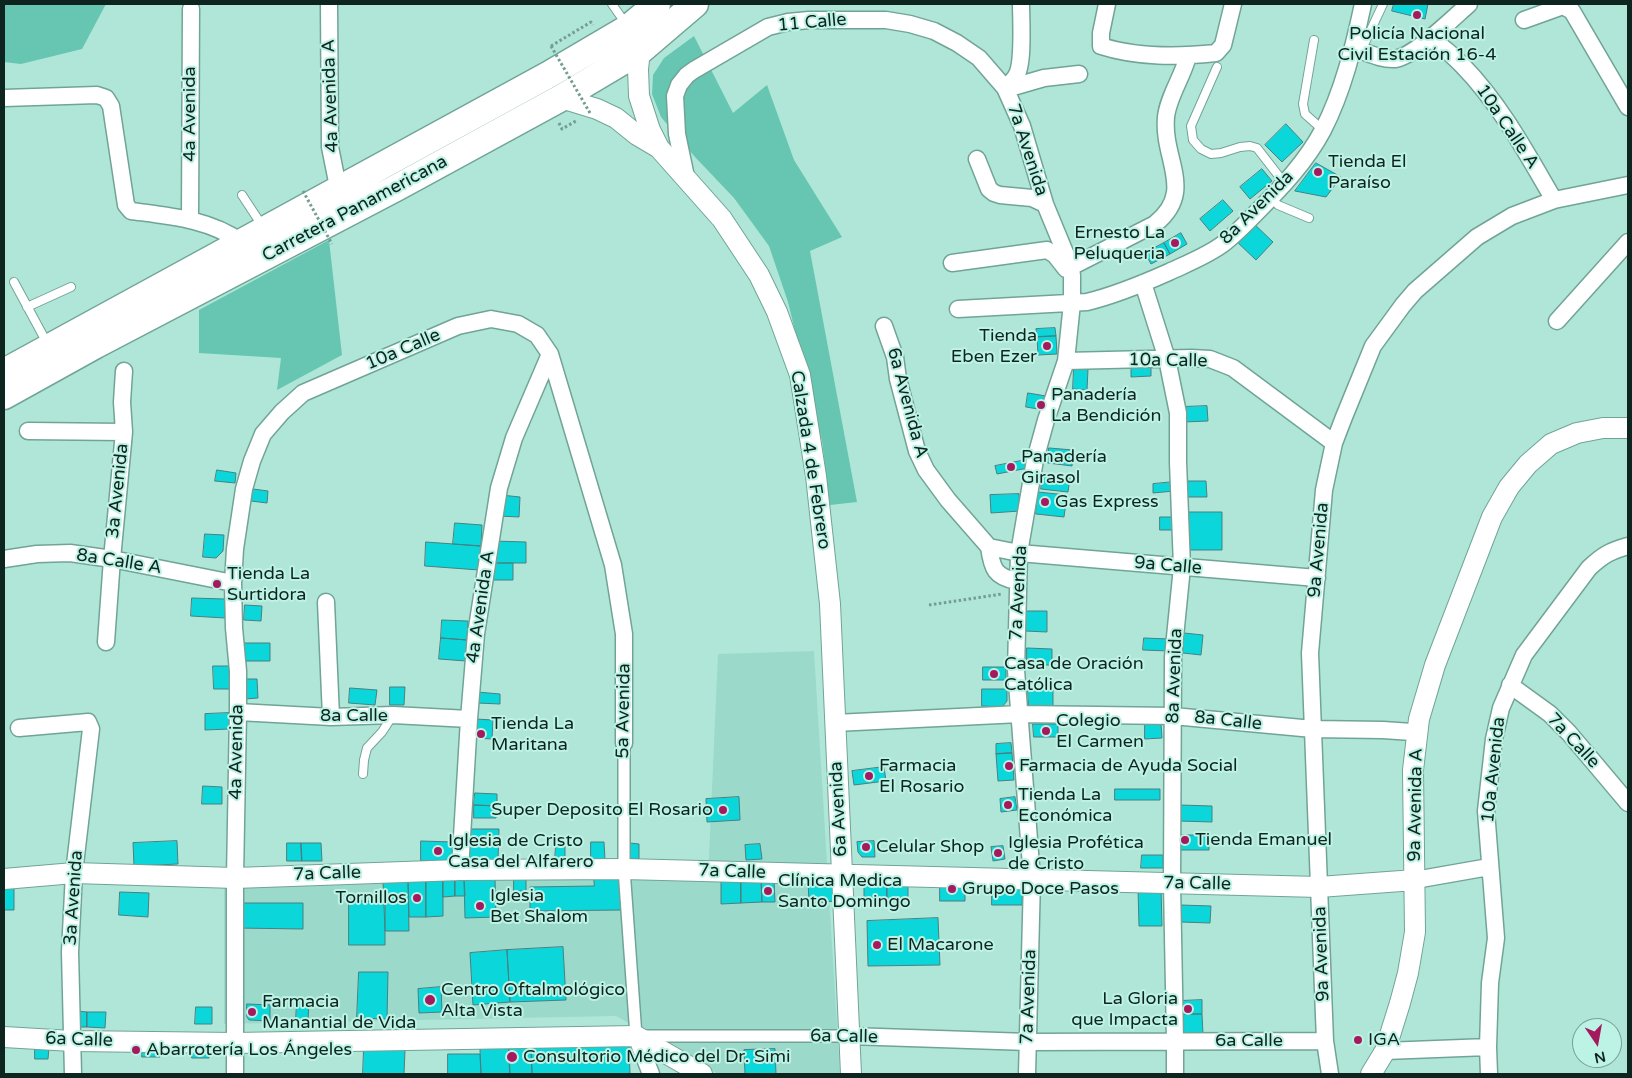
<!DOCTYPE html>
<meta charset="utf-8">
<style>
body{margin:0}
#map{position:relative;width:1632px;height:1078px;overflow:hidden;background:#b0e6d8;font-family:"Varela Round",sans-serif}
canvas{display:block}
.frame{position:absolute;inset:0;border:5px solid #0e241f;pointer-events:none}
.north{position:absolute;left:1572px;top:1018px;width:50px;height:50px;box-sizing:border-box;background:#bdf3e5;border:1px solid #77a096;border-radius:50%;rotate:168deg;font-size:14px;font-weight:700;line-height:20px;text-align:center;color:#0e241f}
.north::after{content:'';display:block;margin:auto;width:18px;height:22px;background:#a5195e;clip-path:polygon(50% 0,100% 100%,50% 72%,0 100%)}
</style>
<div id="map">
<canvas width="1632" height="1078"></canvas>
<div class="frame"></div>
<div class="north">N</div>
</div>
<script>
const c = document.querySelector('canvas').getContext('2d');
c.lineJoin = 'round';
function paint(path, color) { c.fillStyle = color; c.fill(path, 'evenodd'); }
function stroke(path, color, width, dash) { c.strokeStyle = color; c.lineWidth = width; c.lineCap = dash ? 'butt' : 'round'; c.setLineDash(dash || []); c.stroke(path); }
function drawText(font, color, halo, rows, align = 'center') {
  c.font = font + ' "Varela Round",sans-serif'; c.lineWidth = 4; c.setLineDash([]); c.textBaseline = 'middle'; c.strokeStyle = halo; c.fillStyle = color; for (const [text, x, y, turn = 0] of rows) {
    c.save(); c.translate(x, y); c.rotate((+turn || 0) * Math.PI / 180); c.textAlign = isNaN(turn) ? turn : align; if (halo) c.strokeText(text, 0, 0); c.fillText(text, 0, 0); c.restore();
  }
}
paint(new Path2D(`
 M814,651L840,1074H718L616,1016L224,1024V884L708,878L718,654Z`), '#9bdaca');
paint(new Path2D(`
 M4,4H106L82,49L21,64L4,62Z
 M694,36L733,113L767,85L794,160L842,237L810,251L857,502L830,505L822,441L788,302L769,246L734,198L695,157L671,129L661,117L652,94L653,75L664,58Z
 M329,240L342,355L277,390L281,358L199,353V310Z`), '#66c6b1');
const building = new Path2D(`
 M1394,4H1428L1425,19L1392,11Z
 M1286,124L1303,142L1282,162L1265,145Z
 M1316,163L1341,177L1326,197L1295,191Z
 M1262,169L1272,181L1250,199L1240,187Z
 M1223,200L1233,211L1210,231L1200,219Z
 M1251,221L1273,242L1256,260L1234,239Z
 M1181,233L1187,244L1170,254L1164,243Z
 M1164,243L1170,254L1151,264L1145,253Z
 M1055,328L1056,336L1037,337L1036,329Z
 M1056,336L1057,354L1038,355L1037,337Z
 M1151,365V376L1131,377V366Z
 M1074,368L1088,369L1087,390L1073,389Z
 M1028,393L1046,396L1044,410L1026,407Z
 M1207,406L1208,421L1184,422L1183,407Z
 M1049,448L1073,450L1072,466L1048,463Z
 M1026,460L1028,468L997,474L995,466Z
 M217,470L236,473L235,483L215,481Z
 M1043,475L1070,478L1068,492L1041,489Z
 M1185,481H1206L1207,497H1186Z
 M1174,482V491L1153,493V484Z
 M253,489L268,491L267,503L251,501Z
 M1038,492L1067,495L1064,517L1036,514Z
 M1019,494L1020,511L991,513L990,495Z
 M501,495L520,497L519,517L499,516Z
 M1187,512H1222V550H1187Z
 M1160,517H1176V530H1160Z
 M455,523L482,525L481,546L453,544Z
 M205,534L224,535L223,551L216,558L203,557Z
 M493,541L526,542V563H492Z
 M426,542L481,546L479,570L425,566Z
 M492,563H513V580H492Z
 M192,598L225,599V618L191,616Z
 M245,605L262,606L261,621L244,620Z
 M1025,611H1047V632L1025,631Z
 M442,620L468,621L467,640L441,638Z
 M1184,633L1203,635L1201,655L1183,653Z
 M441,638L467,640L466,661L439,659Z
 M1144,638L1169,639L1168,651L1143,650Z
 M244,643H270V661H244Z
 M1027,648L1052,649V665H1027Z
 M213,666H229L230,689H214Z
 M983,667H1006V680H983Z
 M244,679H257L258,698L245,699Z
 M390,687H405L404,705H390Z
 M350,688L377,690L375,705L349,703Z
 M982,689H1007V701L1002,707L982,706Z
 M1028,689H1053V706L1029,707Z
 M477,692L500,694V704L477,703Z
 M229,713L230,729L205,730V714Z
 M476,719L493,720L492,739L475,738Z
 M1033,724H1058V737H1034Z
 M1145,724H1161L1162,738L1145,739Z
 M1011,743L1012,753L996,754V744Z
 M1012,753L1014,780L998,781L996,754Z
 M884,767L886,781L854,785L852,771Z
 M203,786L222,787V804H202Z
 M1115,789H1160V800H1115Z
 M475,793L497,794V806L474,805Z
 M739,797L740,820L707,822L706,799Z
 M1015,797L1017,810L1001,812L1000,799Z
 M474,805L497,806L496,818H474Z
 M1180,805L1212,806V822L1179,821Z
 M469,829H499L498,860L469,859Z
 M1178,835H1209V850H1178Z
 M177,841L178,864L134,866L133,843Z
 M421,841L454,842V861H421Z
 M874,841L875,857H862L858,852L857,842Z
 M591,842H604L605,860H591Z
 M287,843H301L302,861H287Z
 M301,843H321L322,861H302Z
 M630,843L639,844V859H630Z
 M760,844L762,859L746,860L745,845Z
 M556,846H565V861L555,860Z
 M1003,846L1005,859L993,861L991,847Z
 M1142,855H1163V868H1141Z
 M514,877H526V891H514Z
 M495,878L496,917L465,918L464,879Z
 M594,878H622V910L530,911V887L594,886Z
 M834,878L836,901L809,903L808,880Z
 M940,878H965V901H940Z
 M426,879H443V916L426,917Z
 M426,879V917H409L408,880Z
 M443,879H455V896L443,897Z
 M455,879H464L465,896H455Z
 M774,879L775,902H762L761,880Z
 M887,879H908V900L887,901Z
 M887,879V901H864V880Z
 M408,880L409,931H385L383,881Z
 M741,880H761L762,902L741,903Z
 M741,880V903L721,904V881Z
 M992,880H1023L1022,905H992Z
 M4,888H14V910H4Z
 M1161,888L1162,926H1139L1138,889Z
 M120,892L149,893L148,917L119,915Z
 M349,901H385V945H349Z
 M237,903H303V929L237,928Z
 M1181,905L1211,906L1210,923L1181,922Z
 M938,918L940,965L868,966L867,921Z
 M563,947L566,1000L510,1002L507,950Z
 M507,950L510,1002L473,1005L470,953Z
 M359,972H388L387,1019L357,1018Z
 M441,987L442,1012L419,1013L418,989Z
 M1202,1000V1014H1181L1180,1001Z
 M297,1002H309L308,1021L296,1020Z
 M247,1004L270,1005V1021L249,1020L247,1017Z
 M196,1007H212V1024H195Z
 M77,1011L87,1012V1027H77Z
 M87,1012H106L105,1028L87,1027Z
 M1181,1014H1202L1203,1034H1181Z
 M35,1043L49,1047L48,1059H35Z
 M143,1044H160V1057H142Z
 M192,1045L209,1046V1058H192Z
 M629,1045L630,1074H532L531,1048Z
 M364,1048L405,1050L404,1074H363Z
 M509,1048L510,1074H481L480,1049Z
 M509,1048H531L532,1074H510Z
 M775,1049L776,1074H745L744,1050Z
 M448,1054H480L481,1074H448Z`);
paint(building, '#0bd6da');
stroke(building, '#498081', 1);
const service = new Path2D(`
 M612,4L626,24
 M1314,40L1303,104L1305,114L1323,130
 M1361,51L1383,4
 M1217,67L1191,126L1193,140L1201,149L1211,154L1221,153L1240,147L1250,146L1257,148L1285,184
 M242,195L263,227
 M1271,198L1278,205L1309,218
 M14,282L47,343
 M27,307L71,287
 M363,774L364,760L367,748L382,732L393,715`);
const pedestrian = new Path2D(`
 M624,743V869L636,1036H850`);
const minor = new Path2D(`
 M329,4L330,147L336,177L341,188
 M1107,4L1101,33V46C1138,58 1178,57 1216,53L1223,45L1233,4
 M1524,20L1563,6L1572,11L1628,107
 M1430,39C1443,46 1453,56 1463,66C1501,105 1527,154 1554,200
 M1354,48C1366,52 1381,60 1395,59C1415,56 1453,18 1469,4
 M1005,88C1009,84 1014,80 1016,76C1024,64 1021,19 1021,4
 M1006,89L1044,78L1079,74
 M4,98L97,95L106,98L111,106L126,205L131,211C169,216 209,219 241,242
 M977,159L989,189L994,193L1000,195L1032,198L1045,204
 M686,177L677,134L675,96L679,85L687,75L694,70L768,27L788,22L809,20H886L910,24L934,31L957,43L979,58L1005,88L1022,126L1045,204L1071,267L1072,276V303L1066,361L1046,420L1035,460L1019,553L1016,670L1032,879L1027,1074
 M190,219L191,9
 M952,263L1047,250L1055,255L1066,269
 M1071,267L1155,224C1196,191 1162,160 1166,117C1168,97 1183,76 1188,56
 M1143,283L1167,359L1178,413V462L1182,567L1173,657L1172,884L1175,1041V1074
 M958,309L1087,302C1116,295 1142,284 1169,272C1186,264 1204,257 1220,246C1233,237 1245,224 1256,213C1281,188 1306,162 1323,130C1343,91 1354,46 1363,4
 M1557,321L1628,242
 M884,326L895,357L898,379L917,451L926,470L948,500L989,547L1019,553L1317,578
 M1066,361L1191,358L1210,359L1233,368L1334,443
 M28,431L124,432
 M989,547C992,569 995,577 1017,581
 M4,559L37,554L70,553L112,559L233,583
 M326,602L331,717
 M106,642L112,559L124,432L122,402L124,371
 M1510,685L1550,714L1569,733L1628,803
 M238,712L331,717L393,715L469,719
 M835,723L1020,714L1173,716L1313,729L1383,730L1412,732
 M19,728L88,722L91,729L74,873L70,952L73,1074
 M460,870L469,719L476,634L499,488L514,438L550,354
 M1415,880L1489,867
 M636,1036L651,1074
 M850,1036L1028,1042L1325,1041
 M1385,1051L1488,1047
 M235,1074V878L238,712V671L234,628L233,583L235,549L244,489L252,461L263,434L282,412L303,393L458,326L491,319L518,324L537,335L550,354L613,565L624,634V743
 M1330,1074L1325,1041L1310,653L1324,490L1334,443L1344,417L1373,346L1403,305L1415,291L1477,237L1512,216L1554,200L1628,185
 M1489,1074L1488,1047L1490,983L1496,938L1486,811L1494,739L1501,708L1524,655L1589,568C1603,555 1610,551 1628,546`);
const tertiary = new Path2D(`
 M640,51L638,69L639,96L650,130L659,148L722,219L759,275L777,312L800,375L816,476L830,604L851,1074
 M561,98L597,109L616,118L637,135L659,148
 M4,879L74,873L235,878L460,870L624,869L1319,887L1415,880
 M4,1037L72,1041L234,1043L636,1036L702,1074
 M1371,1074L1385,1051L1400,1003L1408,973L1415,932L1413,770L1419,719L1435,665L1492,517L1509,487L1528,464L1551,444L1577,433L1603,428H1628`);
const trunk = new Path2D(`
 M4,372L548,75L628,28L657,4
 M4,396L96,345L396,188L561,98L640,51L695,4`);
stroke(service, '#70a497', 10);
stroke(pedestrian, '#70a497', 14);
stroke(minor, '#70a497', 19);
stroke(tertiary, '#70a497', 22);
stroke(trunk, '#70a497', 29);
stroke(new Path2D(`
 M551,46L591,22L593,25
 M559,123L562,129L576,121
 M929,605L1002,594`), '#739d93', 3, [2.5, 2.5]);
stroke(service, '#fff', 8);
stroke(pedestrian, '#fff', 11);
stroke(minor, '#fff', 16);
stroke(tertiary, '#fff', 20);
stroke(trunk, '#fff', 26);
stroke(new Path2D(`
 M551,46L590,113
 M303,191L332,244`), '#739d93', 3, [2.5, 2.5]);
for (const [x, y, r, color] of [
 [1417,15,5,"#a5195e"],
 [1318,172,5,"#a5195e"],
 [1175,243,5,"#a5195e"],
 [1047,346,5,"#a5195e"],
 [1041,405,5,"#a5195e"],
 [1011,467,5,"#a5195e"],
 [1045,502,5,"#a5195e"],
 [217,584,5,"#a5195e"],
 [994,674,5,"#a5195e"],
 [1046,731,5,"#a5195e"],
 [481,734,5,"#a5195e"],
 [1009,766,5,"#a5195e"],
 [869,776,5,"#a5195e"],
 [1008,805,5,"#a5195e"],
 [723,810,5,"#a5195e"],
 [1185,840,5,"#a5195e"],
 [866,847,5,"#a5195e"],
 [438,851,5,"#a5195e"],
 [998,853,5,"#a5195e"],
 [952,889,5,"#a5195e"],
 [768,891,5,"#a5195e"],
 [417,898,5,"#a5195e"],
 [480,906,5,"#a5195e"],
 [877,945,5,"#a5195e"],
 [430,1000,6,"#a5195e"],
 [1188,1009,5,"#a5195e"],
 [252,1012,5,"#a5195e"],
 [1358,1040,5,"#a5195e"],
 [136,1050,5,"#a5195e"],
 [512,1057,6,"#a5195e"]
]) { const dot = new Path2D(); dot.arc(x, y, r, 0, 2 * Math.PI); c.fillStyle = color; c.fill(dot); stroke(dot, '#bdf3e5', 2); }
drawText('18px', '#0e241f', '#bdf3e5', [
 ["11 Calle",812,23,-5],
 ["4a Avenida A",331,96,-92],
 ["4a Avenida",190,114,-90],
 ["10a Calle A",1507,127,56],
 ["7a Avenida",1027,150,72],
 ["8a Avenida",1257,208,-45],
 ["Carretera Panamericana",355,209,-28],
 ["10a Calle",403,350,-23],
 ["10a Calle",1168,361,1],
 ["6a Avenida A",907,403,75],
 ["Calzada 4 de Febrero",810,460,81],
 ["3a Avenida",118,491,-84],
 ["9a Avenida",1319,550,-85],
 ["8a Calle A",119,562,9],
 ["9a Calle",1168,566,5],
 ["7a Avenida",1019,593,-87],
 ["4a Avenida A",481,607,-82],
 ["8a Avenida",1175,676,-88],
 ["5a Avenida",624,711,-89],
 ["8a Calle",354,716],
 ["8a Calle",1228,721,6],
 ["7a Calle",1573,741,47],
 ["4a Avenida",237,752,-89],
 ["10a Avenida",1494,770,-84],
 ["9a Avenida A",1416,805,-89],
 ["6a Avenida",839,809,-93],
 ["7a Calle",732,872,2],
 ["7a Calle",327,874,-2],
 ["7a Calle",1197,884,1],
 ["3a Avenida",74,898,-86],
 ["9a Avenida",1322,954,-92],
 ["7a Avenida",1029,997,-88],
 ["6a Calle",844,1037,1],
 ["6a Calle",79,1040,2],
 ["6a Calle",1249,1041]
]);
drawText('18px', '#0e241f', '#bdf3e5', [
 ["Policía Nacional",1417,34,"center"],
 ["Civil Estación 16-4",1417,55,"center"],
 ["Tienda El",1328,162],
 ["Paraíso",1328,183],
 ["Ernesto La",1165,233,"right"],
 ["Peluqueria",1165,254,"right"],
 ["Tienda",1037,336,"right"],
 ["Eben Ezer",1037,357,"right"],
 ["Panadería",1051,395],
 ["La Bendición",1051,416],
 ["Panadería",1021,457],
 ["Girasol",1021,478],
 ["Gas Express",1055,502],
 ["Tienda La",227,574],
 ["Surtidora",227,595],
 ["Casa de Oración",1004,664],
 ["Católica",1004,685],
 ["Colegio",1056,721],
 ["El Carmen",1056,742],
 ["Tienda La",491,724],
 ["Maritana",491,745],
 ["Farmacia",879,766],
 ["El Rosario",879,787],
 ["Farmacia de Ayuda Social",1019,766],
 ["Tienda La",1018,795],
 ["Económica",1018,816],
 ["Super Deposito El Rosario",713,810,"right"],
 ["Tienda Emanuel",1195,840],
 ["Iglesia de Cristo",448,841],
 ["Casa del Alfarero",448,862],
 ["Iglesia Profética",1008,843],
 ["de Cristo",1008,864],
 ["Celular Shop",876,847],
 ["Clínica Medica",778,881],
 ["Santo Domingo",778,902],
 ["Grupo Doce Pasos",962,889],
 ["Iglesia",490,896],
 ["Bet Shalom",490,917],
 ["Tornillos",407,898,"right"],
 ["El Macarone",887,945],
 ["Centro Oftalmológico",441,990],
 ["Alta Vista",441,1011],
 ["La Gloria",1178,999,"right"],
 ["que Impacta",1178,1020,"right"],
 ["Farmacia",262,1002],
 ["Manantial de Vida",262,1023],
 ["IGA",1368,1040],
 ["Abarrotería Los Ángeles",146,1050],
 ["Consultorio Médico del Dr. Simi",523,1057]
], 'left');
</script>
